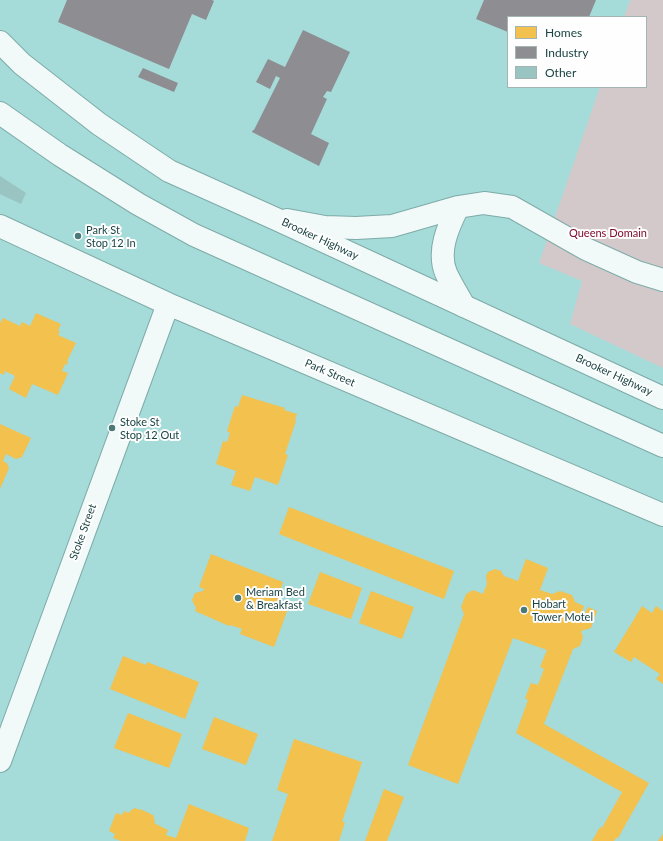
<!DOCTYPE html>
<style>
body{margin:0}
#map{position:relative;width:663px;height:841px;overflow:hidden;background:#a5dbd8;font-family:Lato,sans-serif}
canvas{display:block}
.legend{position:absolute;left:507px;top:16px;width:140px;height:72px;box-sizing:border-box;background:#fefefe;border:1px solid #a3b4b3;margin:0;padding:5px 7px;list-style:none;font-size:12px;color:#1b4443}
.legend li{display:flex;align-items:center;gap:8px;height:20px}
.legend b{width:20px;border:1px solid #a3b4b3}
</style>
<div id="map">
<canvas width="663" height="841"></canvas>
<ul class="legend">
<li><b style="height:11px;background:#f2c14e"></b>Homes</li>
<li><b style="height:11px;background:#8d8d92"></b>Industry</li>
<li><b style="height:11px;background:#99c4c2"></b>Other</li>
</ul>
</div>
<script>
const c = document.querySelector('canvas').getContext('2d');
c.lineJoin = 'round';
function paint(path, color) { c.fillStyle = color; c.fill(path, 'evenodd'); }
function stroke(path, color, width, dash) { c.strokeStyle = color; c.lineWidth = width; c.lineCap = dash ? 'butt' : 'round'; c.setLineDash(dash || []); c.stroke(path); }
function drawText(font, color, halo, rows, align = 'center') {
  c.font = font + ' Lato,sans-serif'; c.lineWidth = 4; c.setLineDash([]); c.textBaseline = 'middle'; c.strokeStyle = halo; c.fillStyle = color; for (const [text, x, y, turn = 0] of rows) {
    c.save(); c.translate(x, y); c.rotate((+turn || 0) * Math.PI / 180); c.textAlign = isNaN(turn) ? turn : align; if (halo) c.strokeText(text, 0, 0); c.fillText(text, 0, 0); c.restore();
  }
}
paint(new Path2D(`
 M630,0H663V368L570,324L582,281L539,263L600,87H646V17H624Z`), '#d3c9cb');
paint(new Path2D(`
 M36,313L61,324L58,330L60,331L58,335L76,343L67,361L68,362L67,365L65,364L62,371L68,373L58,395L32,384L26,398L9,389L15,376L5,371L4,375L0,373V323L3,318L20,326L22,322L30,326Z
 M242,395L285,408L284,410L297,414L295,420L296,421L285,454L288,455L278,485L255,477L250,491L231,485L236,471L216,464L223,441L227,442L230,433L227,431L235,406L238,407Z
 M0,424L31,438L22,457L16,459L6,454L3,461L7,463L9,468L0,489Z
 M289,507L454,571L444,599L279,534Z
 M211,554L283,582L277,602L289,606L274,647L240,634L242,629L230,625L229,626L195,611L196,608L192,600L195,593L203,591L204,589L199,587Z
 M526,559L548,568L540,590L552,594L560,591L572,595L575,602L584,606L582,612L585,613L588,607L597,611L591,628L581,631L583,637L580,646L573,649L544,724L649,783L618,838H616L614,841H592L600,827L602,828L622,792L516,733L528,700L525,698L531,683L538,685L544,669L540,667L547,650L513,638L458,784L408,765L464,614L461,607L466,594L473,590L483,594L487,584L486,576L488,572L495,569L501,571L504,576L518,581Z
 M320,572L362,588L351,619L308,604Z
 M371,591L414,607L402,639L359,623Z
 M642,606L652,613L656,606L663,611V684L656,679L660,674L634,657L631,662L614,652Z
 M123,656L146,665L147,662L199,682L185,719L110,689Z
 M128,713L182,734L169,768L114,748Z
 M214,717L258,734L246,765L202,749Z
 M294,739L362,762L342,822H345L339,841H272L288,794L277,790Z
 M384,789L404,797L387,841H365Z
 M189,804L249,828L245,841H121L113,838L115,834L109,831L116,813L122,815L124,811L129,813L130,811L135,808L140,810V809L153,815L155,821L154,823L168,830L166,835L176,838Z
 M663,834V841H658Z`), '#f2c14e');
paint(new Path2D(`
 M67,0H212L214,1L206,20L192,14L169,69L58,22Z
 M484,0H596L589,17H508V32L476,19Z
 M303,30L350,52L331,92L327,91L323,97L327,99L311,134L329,143L319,166L252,132L253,130H254L280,78L276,76L270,89L256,82L268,59L285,67Z
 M143,68L178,83L174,92L138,77Z`), '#8d8d92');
paint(new Path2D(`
 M0,176L26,193L21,204L0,194Z`), '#99c4c2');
const minor = new Path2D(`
 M458,207C448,227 437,251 446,273C451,284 458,295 464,306
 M287,220L325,227L356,228L392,226L458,207L484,203L512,207L586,249L637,272L663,280`);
const tertiary = new Path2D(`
 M0,226L168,304L663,515
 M0,761L168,304`);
const trunk = new Path2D(`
 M0,42L22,64L99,124L169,171L276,219L663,398
 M0,113L60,155L138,204L194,235L663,446`);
stroke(minor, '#7eaba8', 24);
stroke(tertiary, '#7eaba8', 24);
stroke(trunk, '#7eaba8', 24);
stroke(minor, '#f2faf9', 22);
stroke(tertiary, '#f2faf9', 22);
stroke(trunk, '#f2faf9', 22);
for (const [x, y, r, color] of [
 [78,236,4,"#4b7977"],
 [112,428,4,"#4b7977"],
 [238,598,4,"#4b7977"],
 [524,610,4,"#4b7977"]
]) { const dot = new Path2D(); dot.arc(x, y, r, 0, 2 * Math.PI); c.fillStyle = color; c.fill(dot); stroke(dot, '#fefefe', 1.5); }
drawText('11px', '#1b4443', '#fefefe', [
 ["Park St",86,230],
 ["Stop 12 In",86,243],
 ["Stoke St",120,422],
 ["Stop 12 Out",120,435],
 ["Meriam Bed",246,592],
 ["& Breakfast",246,605],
 ["Hobart",532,604],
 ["Tower Motel",532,617]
], 'left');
drawText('11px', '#800c30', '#fefefe', [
 ["Queens Domain",608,233]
]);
drawText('11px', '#1b4443', '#fefefe', [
 ["Brooker Highway",320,239,25],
 ["Park Street",330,373,23],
 ["Brooker Highway",614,375,25],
 ["Stoke Street",83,532,-70]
]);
</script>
